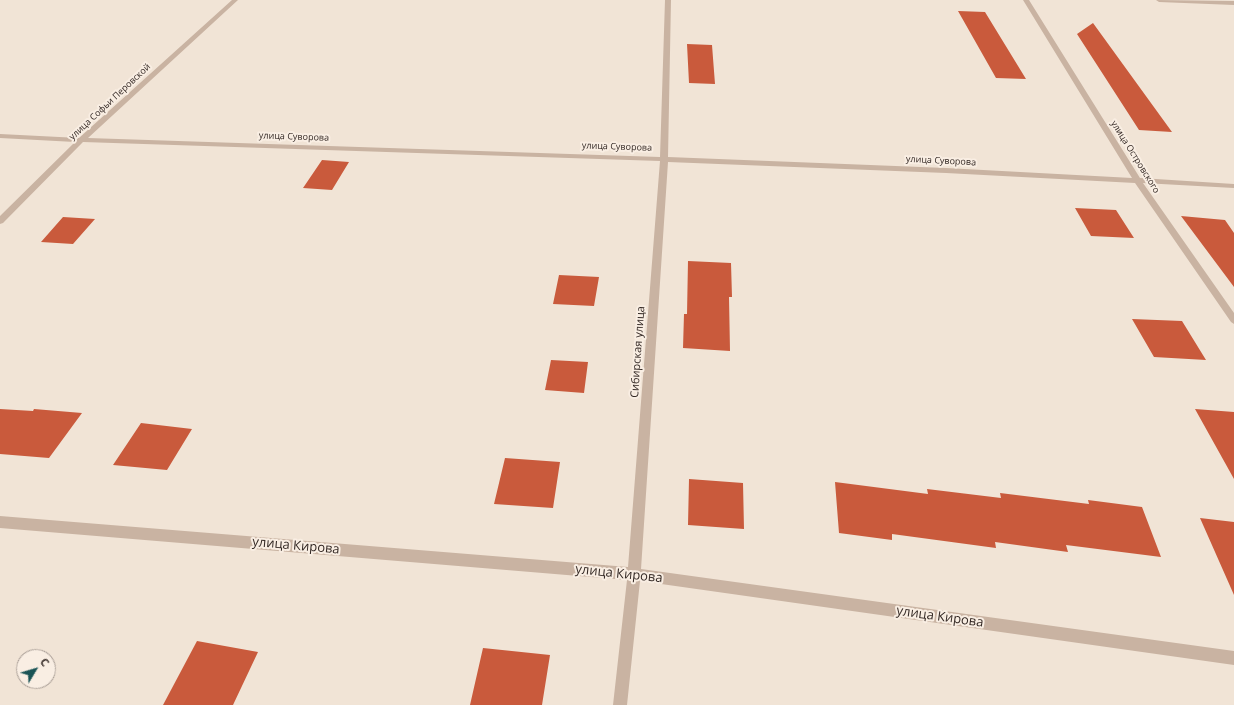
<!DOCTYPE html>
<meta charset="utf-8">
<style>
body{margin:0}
#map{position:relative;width:1234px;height:705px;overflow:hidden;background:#f1e4d6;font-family:"Open Sans",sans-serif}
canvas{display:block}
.north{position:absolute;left:16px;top:649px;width:40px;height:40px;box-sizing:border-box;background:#f9eee3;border:1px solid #aa9f97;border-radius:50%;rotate:52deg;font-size:11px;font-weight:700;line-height:16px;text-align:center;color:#342925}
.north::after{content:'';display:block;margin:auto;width:14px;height:18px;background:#1a5456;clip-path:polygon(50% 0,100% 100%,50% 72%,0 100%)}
</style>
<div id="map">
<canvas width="1234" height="705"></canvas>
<div class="north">С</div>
</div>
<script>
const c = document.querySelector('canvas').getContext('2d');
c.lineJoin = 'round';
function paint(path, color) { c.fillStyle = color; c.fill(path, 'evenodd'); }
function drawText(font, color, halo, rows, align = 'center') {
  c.font = font + ' "Open Sans",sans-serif'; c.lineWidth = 4; c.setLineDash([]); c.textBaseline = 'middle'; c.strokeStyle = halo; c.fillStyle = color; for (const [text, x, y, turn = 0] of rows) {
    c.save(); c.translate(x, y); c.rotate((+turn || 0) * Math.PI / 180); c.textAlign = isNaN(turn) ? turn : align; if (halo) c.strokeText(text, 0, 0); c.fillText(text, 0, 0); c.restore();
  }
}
paint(new Path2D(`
 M958,11L985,12L1026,79L996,78Z
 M1093,23L1172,132L1139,130L1077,34Z
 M687,44L712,45L715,84L689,83Z
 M322,160L349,162L332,190L303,188Z
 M1075,208L1116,210L1134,238L1091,236Z
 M1181,216L1225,220L1234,233V287Z
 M63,217L95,219L73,244L41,242Z
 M688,261L731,263L732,297H729L730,351L683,348L684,314H687Z
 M559,275L599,277L594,306L553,304Z
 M1132,319L1182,321L1206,360L1154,357Z
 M551,360L588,362L584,393L545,390Z
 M0,409L33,411L34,409L82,413L49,458L0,454Z
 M1195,409L1234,412V479Z
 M141,423L192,429L167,470L113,465Z
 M505,458L560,462L553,508L494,504Z
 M689,479L743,483L744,529L688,525Z
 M835,482L928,494L927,489L1001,498L1000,493L1089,504L1088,500L1142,507L1161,557L1066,545L1068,552L995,542L996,548L892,534V540L839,533Z
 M1200,518L1234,522V595Z
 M197,641L258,652L233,705H163Z
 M483,648L550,655L542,705H470Z`), '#c95a3c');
paint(new Path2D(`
 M232,0H238L88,138L660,157L665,0H671L668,157L946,168L1132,178L1023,0H1029L1140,178L1234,184V188L1143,183L1234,313V324L1231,322L1135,183L946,173L668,162L641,569L1234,651V665L640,581L627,705H613L627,580L0,528V516L628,567L660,161L83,142L3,223L0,224V216L75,142L0,138V134L79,138Z
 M1156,0L1234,1V5L1159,2Z`), '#c9b3a2');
drawText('9px', '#342925', '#f9eee3', [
 ["улица Софьи Перовской",110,102,-43],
 ["улица Суворова",294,137,2],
 ["улица Суворова",617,147,2],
 ["улица Островского",1135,157,58],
 ["улица Суворова",941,161,3]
]);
drawText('11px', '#342925', '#f9eee3', [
 ["Сибирская улица",638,352,-86]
]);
drawText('13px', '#342925', '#f9eee3', [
 ["улица Кирова",296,546,5],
 ["улица Кирова",619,574,6],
 ["улица Кирова",940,617,8]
]);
</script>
